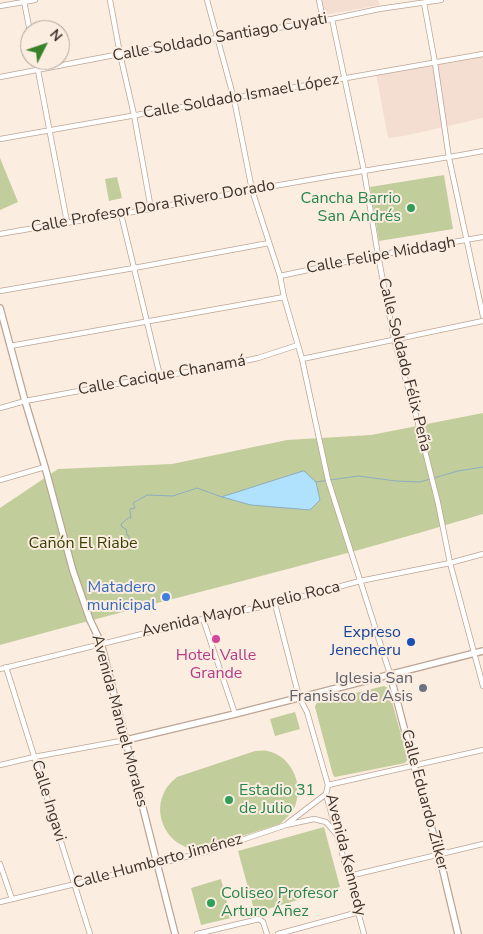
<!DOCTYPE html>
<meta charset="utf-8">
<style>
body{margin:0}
#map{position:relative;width:483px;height:934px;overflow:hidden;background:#fcede1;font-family:"Nunito Sans",sans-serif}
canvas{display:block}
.north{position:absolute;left:20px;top:20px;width:50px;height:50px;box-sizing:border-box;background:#fcede1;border:1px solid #b0a399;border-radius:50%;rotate:49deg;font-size:14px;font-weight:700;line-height:20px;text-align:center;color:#3d342c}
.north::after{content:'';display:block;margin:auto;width:18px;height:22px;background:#37822b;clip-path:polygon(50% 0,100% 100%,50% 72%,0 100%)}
</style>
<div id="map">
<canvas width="483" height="934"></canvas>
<div class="north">N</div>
</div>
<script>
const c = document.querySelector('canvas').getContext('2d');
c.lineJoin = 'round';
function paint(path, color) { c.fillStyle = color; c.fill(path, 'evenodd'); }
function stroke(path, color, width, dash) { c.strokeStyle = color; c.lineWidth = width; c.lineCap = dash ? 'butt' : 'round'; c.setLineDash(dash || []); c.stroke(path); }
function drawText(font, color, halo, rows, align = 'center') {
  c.font = font + ' "Nunito Sans",sans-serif'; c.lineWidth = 4; c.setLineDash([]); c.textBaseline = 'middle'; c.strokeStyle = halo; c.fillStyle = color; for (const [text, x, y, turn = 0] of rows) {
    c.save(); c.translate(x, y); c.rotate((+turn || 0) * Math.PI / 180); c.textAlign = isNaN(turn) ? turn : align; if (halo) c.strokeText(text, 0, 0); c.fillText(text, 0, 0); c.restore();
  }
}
paint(new Path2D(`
 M321,0H378L380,5L324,15Z
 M483,54V118L404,136L388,138L376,73Z`), '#f4ded2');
paint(new Path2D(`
 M0,158L18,202L0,210Z
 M444,175L453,229L379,241L370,187Z
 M117,177L122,198L109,201L105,179Z
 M483,413V514C324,563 161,600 0,645V508L58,469L172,464L287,440L371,435Z
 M384,686L388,688L408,759L405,763L335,777L333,775L315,707L316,704L318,702Z
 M295,712L300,729L275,736L270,719Z
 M255,751C259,751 264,750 267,751C290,755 303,782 296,803C294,812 286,818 280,824L201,849C198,849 193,849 189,848C167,842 154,816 163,795C166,787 171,782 177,777Z
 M324,827L340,887L255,913L238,851Z
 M221,879L231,918L201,925L191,888Z`), '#c2cd9c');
const water = new Path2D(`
 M304,471L316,482L320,500L310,510L251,505L222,497Z`);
paint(water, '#b0e1fd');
stroke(water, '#8eadbe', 1);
stroke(new Path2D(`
 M316,482L358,476L396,481L420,482L458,471L483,467
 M132,550L131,543L129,542V536L127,535L126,529L122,527L121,524L128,518H131L130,512V509L135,508L133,503L147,495L173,496L197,488L222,497`), '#8eadbe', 1);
const minor = new Path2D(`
 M110,0L120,54L134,115L151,209
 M207,0L234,99L252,190L280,276L284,297L302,359L328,480L390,674
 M319,0L323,20
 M24,1L30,32
 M424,3L435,63L449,158L483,316
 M0,6L35,0
 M332,19L364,171L378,255L394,339L417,419L438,503L450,563L483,686
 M36,60L67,222
 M0,77L120,54L332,19L379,9L441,0
 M0,139L483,54
 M121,214L160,376
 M0,234C50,225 100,218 150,209C208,198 267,187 326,177C378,168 431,161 483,151
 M280,276L378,255L483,237
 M0,291L134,268L269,243
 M10,346L284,297
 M302,359L483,321
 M0,408L25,401L160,376L202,370L258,358L298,345
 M0,480L45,467
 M275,604L299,697L307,712L328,785L326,794L364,934
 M203,619L235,714
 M6,667L90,934
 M0,669L203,619L275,604L360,581L450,563L483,554
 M0,765L34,757L126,740
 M328,785L483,750
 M288,823L326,794
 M0,864L12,899
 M349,876L483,844
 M0,902L158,864L212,850L286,825L314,819L326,822L338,836
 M197,934L259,919L263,922L267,934
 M278,934L359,912`);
const tertiary = new Path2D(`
 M0,308L25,401L45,467L73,571L90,620L101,643L175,934
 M390,674L414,766L439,854L458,934
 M126,740L235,714L483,651`);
stroke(minor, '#bca593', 6);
stroke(tertiary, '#bca593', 8);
stroke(minor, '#fff', 4.5);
stroke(tertiary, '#fff', 5.5);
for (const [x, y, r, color] of [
 [411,208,5,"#2e9e5b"],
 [166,597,5,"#3f7fe0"],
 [216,639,5,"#d1479c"],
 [411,642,5,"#1a4fb4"],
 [423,688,5,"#6b7280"],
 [229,800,5,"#2e9e5b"],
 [211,903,5,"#2e9e5b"]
]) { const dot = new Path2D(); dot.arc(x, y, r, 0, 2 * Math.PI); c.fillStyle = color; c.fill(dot); stroke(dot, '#fcede1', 2); }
drawText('16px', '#3d342c', '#fcede1', [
 ["Calle Soldado Santiago Cuyati",220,38,-10],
 ["Calle Soldado Ismael López",241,97,-10],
 ["Calle Profesor Dora Rivero Dorado",153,207,-10],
 ["Calle Felipe Middagh",381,256,-10],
 ["Calle Soldado Félix Peña",404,365,76],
 ["Calle Cacique Chanamá",162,376,-10],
 ["Avenida Mayor Aurelio Roca",241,610,-13],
 ["Avenida Manuel Morales",119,721,75],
 ["Calle Eduardo Zilker",424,800,75],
 ["Calle Ingavi",48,801,73],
 ["Avenida Kennedy",345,855,76],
 ["Calle Humberto Jiménez",158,862,-15]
]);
drawText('16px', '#27864d', '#fcede1', [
 ["Cancha Barrio",401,199,"right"],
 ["San Andrés",401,217,"right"],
 ["Estadio 31",239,791],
 ["de Julio",239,809],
 ["Coliseo Profesor",221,894],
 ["Arturo Áñez",221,912]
], 'left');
drawText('16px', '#384102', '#fcede1', [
 ["Cañón El Riabe",83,544]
]);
drawText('16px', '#366cbe', '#fcede1', [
 ["Matadero",156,588],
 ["municipal",156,606]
], 'right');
drawText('16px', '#164399', '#fcede1', [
 ["Expreso",401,633],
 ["Jenecheru",401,651]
], 'right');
drawText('16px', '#b23c85', '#fcede1', [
 ["Hotel Valle",216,656],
 ["Grande",216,674]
]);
drawText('16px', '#5b616d', '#fcede1', [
 ["Iglesia San",413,679],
 ["Fransisco de Asis",413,697]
], 'right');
</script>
